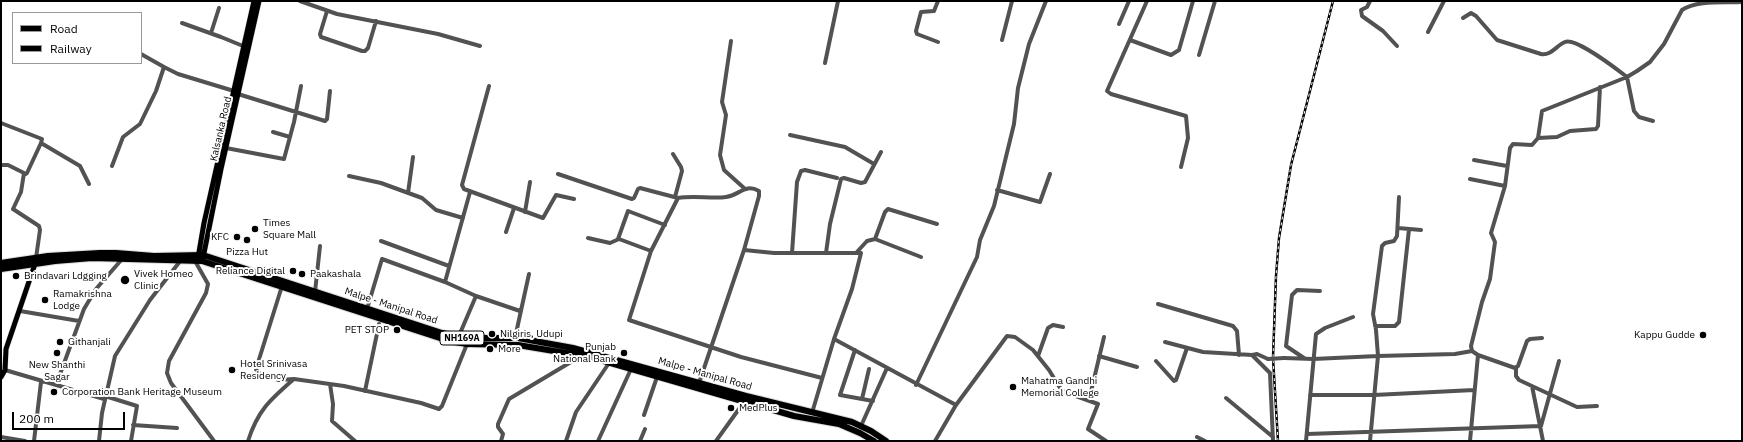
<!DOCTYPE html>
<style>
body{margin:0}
#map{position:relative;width:1743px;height:442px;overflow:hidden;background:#fff;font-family:"IBM Plex Sans",sans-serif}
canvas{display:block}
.frame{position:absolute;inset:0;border:2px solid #000;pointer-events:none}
.legend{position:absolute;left:12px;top:12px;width:130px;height:52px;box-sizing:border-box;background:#fff;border:1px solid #999;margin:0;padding:5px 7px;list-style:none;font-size:12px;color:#000}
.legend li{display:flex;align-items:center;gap:8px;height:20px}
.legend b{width:20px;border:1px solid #999}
.scale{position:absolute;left:12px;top:412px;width:113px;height:18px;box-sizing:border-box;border:2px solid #000;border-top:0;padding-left:5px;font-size:12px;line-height:14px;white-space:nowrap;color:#000;-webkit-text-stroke:3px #fff;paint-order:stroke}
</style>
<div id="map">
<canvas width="1743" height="442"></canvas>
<div class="frame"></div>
<ul class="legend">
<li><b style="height:5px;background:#000"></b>Road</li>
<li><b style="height:5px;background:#000"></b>Railway</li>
</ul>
<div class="scale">200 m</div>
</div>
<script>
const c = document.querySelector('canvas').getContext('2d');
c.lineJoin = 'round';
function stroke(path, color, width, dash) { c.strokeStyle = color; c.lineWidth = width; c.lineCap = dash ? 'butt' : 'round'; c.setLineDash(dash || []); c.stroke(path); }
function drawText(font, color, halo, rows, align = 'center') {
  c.font = font + ' "IBM Plex Sans",sans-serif'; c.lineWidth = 4; c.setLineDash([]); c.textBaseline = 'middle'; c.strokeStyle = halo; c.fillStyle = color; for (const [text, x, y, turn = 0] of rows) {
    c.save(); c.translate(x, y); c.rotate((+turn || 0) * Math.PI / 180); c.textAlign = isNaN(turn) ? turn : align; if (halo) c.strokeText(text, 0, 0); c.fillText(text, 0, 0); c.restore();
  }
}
const major = new Path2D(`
 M198,258L204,223L254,1
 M203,258L221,169L259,1
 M1,377L5,370L6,349L35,264`);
const highway = new Path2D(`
 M1,263L48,256L100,253H116L154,256L203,255L442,333L462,338H518L573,348L746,396L852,422L871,431L886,441
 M1,269L55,261L92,258L202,261L449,341L467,344L518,345L590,357L794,416L839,424L860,433L874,441`);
stroke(major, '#dbdbdb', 6);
stroke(highway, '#dbdbdb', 8);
stroke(new Path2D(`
 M300,1L337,14L438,34L480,46
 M938,1L934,11L921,12L916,31L917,34L938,42
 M1147,1L1107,91L1111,94L1186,116L1188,138L1181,167
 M1370,1L1367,7L1361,10L1362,16L1383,31L1397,46
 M327,11L320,34L321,37L362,51H365L368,48L376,21
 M1463,18L1471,13L1476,16L1497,40L1541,54C1551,56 1557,45 1565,42C1575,37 1618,70 1627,77L1634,111L1639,117L1653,121
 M182,23L221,37L243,46
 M1119,24L1129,1
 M1428,32L1444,1
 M211,33L219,8
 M1002,40L1012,1
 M1130,40L1171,55L1179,50L1193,1
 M731,41L722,102L726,115L720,155L724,170L744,188
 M141,54L164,67
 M1199,55L1215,1
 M825,63L838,1
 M489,86L462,185L464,189L543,218L556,195L574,199
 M238,94L325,121L327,119L330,91
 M1,123L42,139L41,143L27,173L24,175
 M273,132L290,137
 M790,135L845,147L874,164
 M1538,138L1557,137L1570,131L1596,129L1598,126L1600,87
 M41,143L80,166L89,184
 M226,148L284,159L294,122L301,86
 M673,154L681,167L682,171L675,197
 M1474,160L1507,166
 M1,165H8L24,173L21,192L13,209L39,226L40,230L36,258
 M112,166L123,137L140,124L156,91L164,67L178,74L234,91
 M558,174L632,199L634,198L638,189L640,188L678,198
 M349,176L381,183L422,198L436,210L463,218
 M1470,179L1505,186
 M997,190L1040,202L1050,174
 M408,193L413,157
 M525,212L530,182
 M1398,228L1421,230
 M506,232L514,208
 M588,238L610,243L619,239L651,251
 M618,239L628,211L665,225
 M875,239L885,212L888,209L937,224
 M381,241L449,266
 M744,250L759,196V191C745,183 740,195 726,197C711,199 694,195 678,198L651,251L629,320L741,357L822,378
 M792,253L797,182L801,171L805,170L837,178
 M826,253L830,224L841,179L844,178L861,183L865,182L881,152
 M856,253L867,241L875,239L921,257
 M195,261L208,284L206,293L169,361L167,373L171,383L214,441
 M282,286L256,369L258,373L279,380L294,379L344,386L421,403L439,409L442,406L467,344
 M315,292L320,246
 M476,296L520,311
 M1158,304L1233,326L1237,331L1239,355
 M367,309L382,259L445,282
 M20,311L79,321
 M1375,326H1395L1399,322L1409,229
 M458,338L476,296L445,282L470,192
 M515,338L529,274
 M834,339L956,405
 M1165,342L1203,352L1252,355L1270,373L1273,441
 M855,350L840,395L873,401
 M1252,355L1257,354L1268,359
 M1478,355L1515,368L1518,366L1527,341L1530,339L1542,338
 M1038,356L1048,328L1053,325L1063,327
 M1099,356L1137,367
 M1284,358L1313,359L1378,356L1376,330L1373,314L1382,246L1385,243L1394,241L1397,236L1399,197
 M1304,358L1286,346L1292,295L1297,290L1320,291
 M1156,361L1174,381L1176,380L1187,348
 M1516,367V376L1519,380L1577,407L1597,406
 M5,370L104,399
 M699,383L744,250L774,253H861L852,289L834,339L812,413
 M330,384L333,404L332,421L355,441
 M56,385L84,309L96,289L123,258
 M916,385L977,257L980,240L994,206L1014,124L1018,88L1029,44L1046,1
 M1532,386L1543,441
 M365,391L379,324
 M1310,395H1374L1474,390
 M105,396L137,406L131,441
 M1226,398L1273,437
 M862,399L869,369
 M1089,400L1104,337
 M644,415L657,377
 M133,425L177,428
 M861,426L887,368
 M1307,434L1541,426L1559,361
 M1,437L25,441
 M1197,437L1205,441
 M34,441L41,382
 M99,441L102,413L115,356L150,300L181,260
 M248,441C258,410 270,400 294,379
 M501,441L503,434L498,427V424L509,399L571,362L574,354
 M566,441L576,412L609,363
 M598,441L631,369
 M640,441L645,429
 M716,441L744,402
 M935,441L956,405L1007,336L1015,337L1033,350L1049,370L1062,391L1098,404L1088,429L1106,441
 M1306,441L1316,334L1325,328L1353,317
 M1370,441L1378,356L1455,354L1472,351
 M1470,441L1478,355L1472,351L1471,346L1482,302L1490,279L1495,242L1491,233L1505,186L1510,148L1513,144L1532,145L1538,138L1542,111L1627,77L1637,71L1650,62L1664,44L1682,10C1696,0 1725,3 1742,2`), '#525252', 4);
stroke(major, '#000', 5);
stroke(highway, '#000', 6);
const rail = new Path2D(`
 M1278,441L1273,358L1276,276L1279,238L1291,165L1333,1`);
stroke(rail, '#000', 2.5);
stroke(rail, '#fff', 1, [3]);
stroke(new Path2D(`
 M1268,359L1284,358`), '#525252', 4);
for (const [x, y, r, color] of [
 [255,229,4,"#000"],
 [237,237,4,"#000"],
 [247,240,4,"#000"],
 [293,271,4,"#000"],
 [302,274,4,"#000"],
 [16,276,4,"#000"],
 [125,280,5,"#000"],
 [45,300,4,"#000"],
 [397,330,4,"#000"],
 [492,334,4,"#000"],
 [1703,335,4,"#000"],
 [60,342,4,"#000"],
 [490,349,4,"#000"],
 [57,353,4,"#000"],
 [624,353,4,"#000"],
 [232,370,4,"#000"],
 [1013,387,4,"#000"],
 [54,392,4,"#000"],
 [731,408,4,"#000"]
]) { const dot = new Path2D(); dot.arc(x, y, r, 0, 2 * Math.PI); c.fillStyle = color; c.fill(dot); stroke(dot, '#fff', 1.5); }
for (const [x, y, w] of [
 [462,338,44]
]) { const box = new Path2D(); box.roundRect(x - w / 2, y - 7, w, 14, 3); c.fillStyle = '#fff'; c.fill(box); stroke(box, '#000', 1); }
drawText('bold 9px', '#000', null, [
 ["NH169A",462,338]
]);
drawText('10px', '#000', '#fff', [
 ["Kalsanka Road",221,129,-77],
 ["Malpe - Manipal Road",391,306,18],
 ["Malpe - Manipal Road",705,374,16]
]);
drawText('10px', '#000', '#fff', [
 ["Times",263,223],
 ["Square Mall",263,235],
 ["KFC",229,237,"right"],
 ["Pizza Hut",247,252,"center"],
 ["Reliance Digital",285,271,"right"],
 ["Vivek Homeo",134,274],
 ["Clinic",134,286],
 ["Paakashala",310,274],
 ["Brindavari Ldgging",24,276],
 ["Ramakrishna",53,294],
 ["Lodge",53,306],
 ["PET STOP",389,330,"right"],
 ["Nilgiris, Udupi",500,334],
 ["Kappu Gudde",1695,335,"right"],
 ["Githanjali",68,342],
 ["Punjab",616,347,"right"],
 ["National Bank",616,359,"right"],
 ["More",498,349],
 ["Hotel Srinivasa",240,364],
 ["Residency",240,376],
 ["New Shanthi",57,365,"center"],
 ["Sagar",57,377,"center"],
 ["Mahatma Gandhi",1021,381],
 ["Memorial College",1021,393],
 ["Corporation Bank Heritage Museum",62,392],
 ["MedPlus",739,408]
], 'left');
</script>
